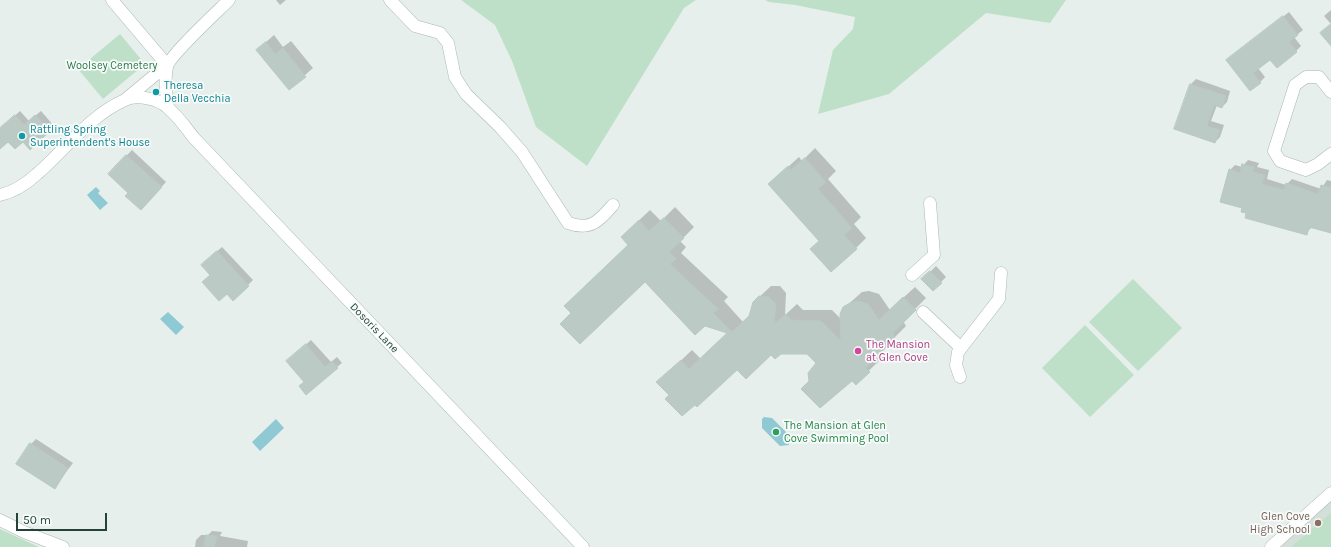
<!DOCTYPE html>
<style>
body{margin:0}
#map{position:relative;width:1331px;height:547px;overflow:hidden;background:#e6efeb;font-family:Karla,sans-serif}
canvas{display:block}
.scale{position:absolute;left:16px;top:513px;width:91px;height:18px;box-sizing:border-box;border:2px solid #24423a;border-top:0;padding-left:5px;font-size:12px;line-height:14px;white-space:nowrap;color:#24423a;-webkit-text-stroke:3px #f7fbf9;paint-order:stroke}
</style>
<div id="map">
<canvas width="1331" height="547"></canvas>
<div class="scale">50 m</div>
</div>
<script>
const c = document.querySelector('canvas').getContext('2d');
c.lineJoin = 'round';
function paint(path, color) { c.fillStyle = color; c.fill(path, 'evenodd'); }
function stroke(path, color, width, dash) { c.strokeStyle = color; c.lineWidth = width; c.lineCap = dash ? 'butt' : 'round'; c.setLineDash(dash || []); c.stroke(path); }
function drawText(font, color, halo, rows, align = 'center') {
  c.font = font + ' Karla,sans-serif'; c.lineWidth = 3.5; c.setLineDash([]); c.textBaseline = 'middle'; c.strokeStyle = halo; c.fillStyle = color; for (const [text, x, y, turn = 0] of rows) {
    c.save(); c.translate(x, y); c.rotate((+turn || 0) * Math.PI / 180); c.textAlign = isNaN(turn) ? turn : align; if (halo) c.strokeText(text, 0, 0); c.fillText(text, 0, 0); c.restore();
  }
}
paint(new Path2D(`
 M1331,500V547H1278Z`), '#d4dfda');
paint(new Path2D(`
 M461,0H696L684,8L587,166L536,127L512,61L495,25Z
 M765,0H1066L1050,23L986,13L889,94L818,114L833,50L853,29L855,17L795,5L769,2Z
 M120,34L145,64L103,99L78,69Z
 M1133,279L1182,328L1138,371L1089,322Z
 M1085,325L1134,375L1090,417L1042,368Z
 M1331,513V547H1291Z
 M0,529L39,547H0Z`), '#bfe0c8');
paint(new Path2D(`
 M96,187L100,191L98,193L108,203L100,210L87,195Z
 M168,312L184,327L176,335L160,319Z
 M764,417L772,418L790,436L789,445L780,446L762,428V419Z
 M276,419L284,428L260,451L252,442Z`), '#8ec9d4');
paint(new Path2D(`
 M276,0H286L280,5Z
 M1331,10V45V24L1324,16Z
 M1289,12L1303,30L1294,37L1301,46L1296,51L1271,58L1258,68L1265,77L1260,82L1227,60Z
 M274,35L283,47L291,41L313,68L289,89L257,50Z
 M1196,79L1230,91L1227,102L1222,107L1217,105L1211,121L1224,125L1220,137L1215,142L1176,129L1191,84Z
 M20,111L29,121L41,111L54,126L49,131L23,140L0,139V129Z
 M815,148L836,171L828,179L861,217L854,224L866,238L856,248L820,240L780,174L799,157L802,161Z
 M132,150L166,182L146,204L130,193L109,174Z
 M1248,160L1259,163L1257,167L1269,170L1267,179L1286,185L1292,179L1321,189L1327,180L1331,181V232L1312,227L1306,233L1247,213L1243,207L1230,170L1235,165L1242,167Z
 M675,207L694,227L680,241L686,247L681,253L728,297L724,301L743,322L750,315L754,302L771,286H780L786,293L785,315L797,304L803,310H832L841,319L844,308L862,292L869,291L879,294L890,310L915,287L926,298L903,321L906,326L876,356L880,360L856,383L852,380L810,382L817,363L807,353L771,354L670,395L669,372L692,350L701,359L729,332L645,280L572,313L630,245L633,226L650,210L661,221Z
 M222,247L253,280L248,285L211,274L207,260Z
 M936,266L946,277L933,290L923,279Z
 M311,340L331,362L337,357L342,363L337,367L305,381L293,356Z
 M36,439L73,463L54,488L31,444Z
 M212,531L222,532L220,536L248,541L247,547H195L196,540L201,535H208Z`), '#0003');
const building = new Path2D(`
 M1283,16L1298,35L1289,42L1297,52L1277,68L1270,60L1253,73L1261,83L1250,91L1226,60Z
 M1331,24V46L1320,33Z
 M266,42L275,54L283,48L306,77L289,90L256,50Z
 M1190,84L1226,96L1222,108L1214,105L1207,126L1220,130L1215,143L1174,129Z
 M15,115L24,125L35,115L50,131L30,150L23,142L15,149L8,142L0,149V128Z
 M126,155L162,187L141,210L125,196L128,193L108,174Z
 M805,158L826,182L818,189L852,228L844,235L857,249L831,272L810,249L819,241L768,184L788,166L791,170Z
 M1242,164L1254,167L1253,172L1265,175L1262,184L1284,190L1286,183L1318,194L1321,185L1331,188V233L1309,227L1307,235L1285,229L1245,218L1246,213L1241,212L1242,208L1220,202L1229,169L1240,173Z
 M664,218L684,238L669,252L676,259L670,264L718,309L713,313L732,332L749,316L753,302L759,296L769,297L776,304L774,324L786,314L791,320L821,321L841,341L840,314L843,307L850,303L858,301L868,304L879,320L903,297L916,310L893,333L895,338L866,368L870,372L856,385L852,381L820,408L801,389L809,381L808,373L816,363L807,354H781L775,359L771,355L746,379L737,370L697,407L695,405L682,416L665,399L669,395L656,382L681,360L689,369L727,333L705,326L695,335L645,282L580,344L560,324L571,313L564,306L628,245L621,237L639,220L649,231Z
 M217,251L249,286L233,301L227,294L219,301L202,282L210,275L201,265Z
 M930,271L942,283L933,291L921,279Z
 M306,344L325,367L332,361L338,368L306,395L299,386L304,382L286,361Z
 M30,443L68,468L55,489L16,464Z
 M206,535L217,536L214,547H204Z`);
paint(building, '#bbcac4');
stroke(building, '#b8c9c2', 1);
const minor = new Path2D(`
 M112,0L167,65L126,99
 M390,0L415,26L440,33L448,43L455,77L466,94L500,127L522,152L568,223C591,231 599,221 613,205
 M1331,92L1319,77H1306L1295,85L1274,151L1280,161L1306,170L1318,164L1331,154
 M168,107C166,94 164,80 167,67C169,56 219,10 229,0
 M0,195C14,192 26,184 37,174C65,150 90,115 125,100C137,94 159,99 168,108C178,116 186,128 194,138L583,547
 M912,275L934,255L930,203
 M923,312L960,347
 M960,377L956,365L958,352L999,299L1001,273
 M0,520L24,532L63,547
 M1271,547L1331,493`);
stroke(minor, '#a8b8b2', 13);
stroke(minor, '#fff', 12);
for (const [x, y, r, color] of [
 [156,92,4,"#0f9aa8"],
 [22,136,4,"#0f9aa8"],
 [858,351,4,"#d1479c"],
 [776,432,4,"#2e9e5b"],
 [1318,523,4,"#8d6e63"]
]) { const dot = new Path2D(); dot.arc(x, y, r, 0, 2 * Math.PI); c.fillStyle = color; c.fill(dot); stroke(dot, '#f7fbf9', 1.5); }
drawText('11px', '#2d7a4b', '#f7fbf9', [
 ["Woolsey Cemetery",112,66]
]);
drawText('11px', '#0d838f', '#f7fbf9', [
 ["Theresa",164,86],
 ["Della Vecchia",164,99],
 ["Rattling Spring",30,130],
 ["Superintendent's House",30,143]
], 'left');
drawText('11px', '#24423a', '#f7fbf9', [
 ["Dosoris Lane",374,328,46]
]);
drawText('11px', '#b23c85', '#f7fbf9', [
 ["The Mansion",866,345],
 ["at Glen Cove",866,358]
], 'left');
drawText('11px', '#27864d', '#f7fbf9', [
 ["The Mansion at Glen",784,426],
 ["Cove Swimming Pool",784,439]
], 'left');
drawText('11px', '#785e54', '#f7fbf9', [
 ["Glen Cove",1310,517],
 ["High School",1310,530]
], 'right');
</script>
